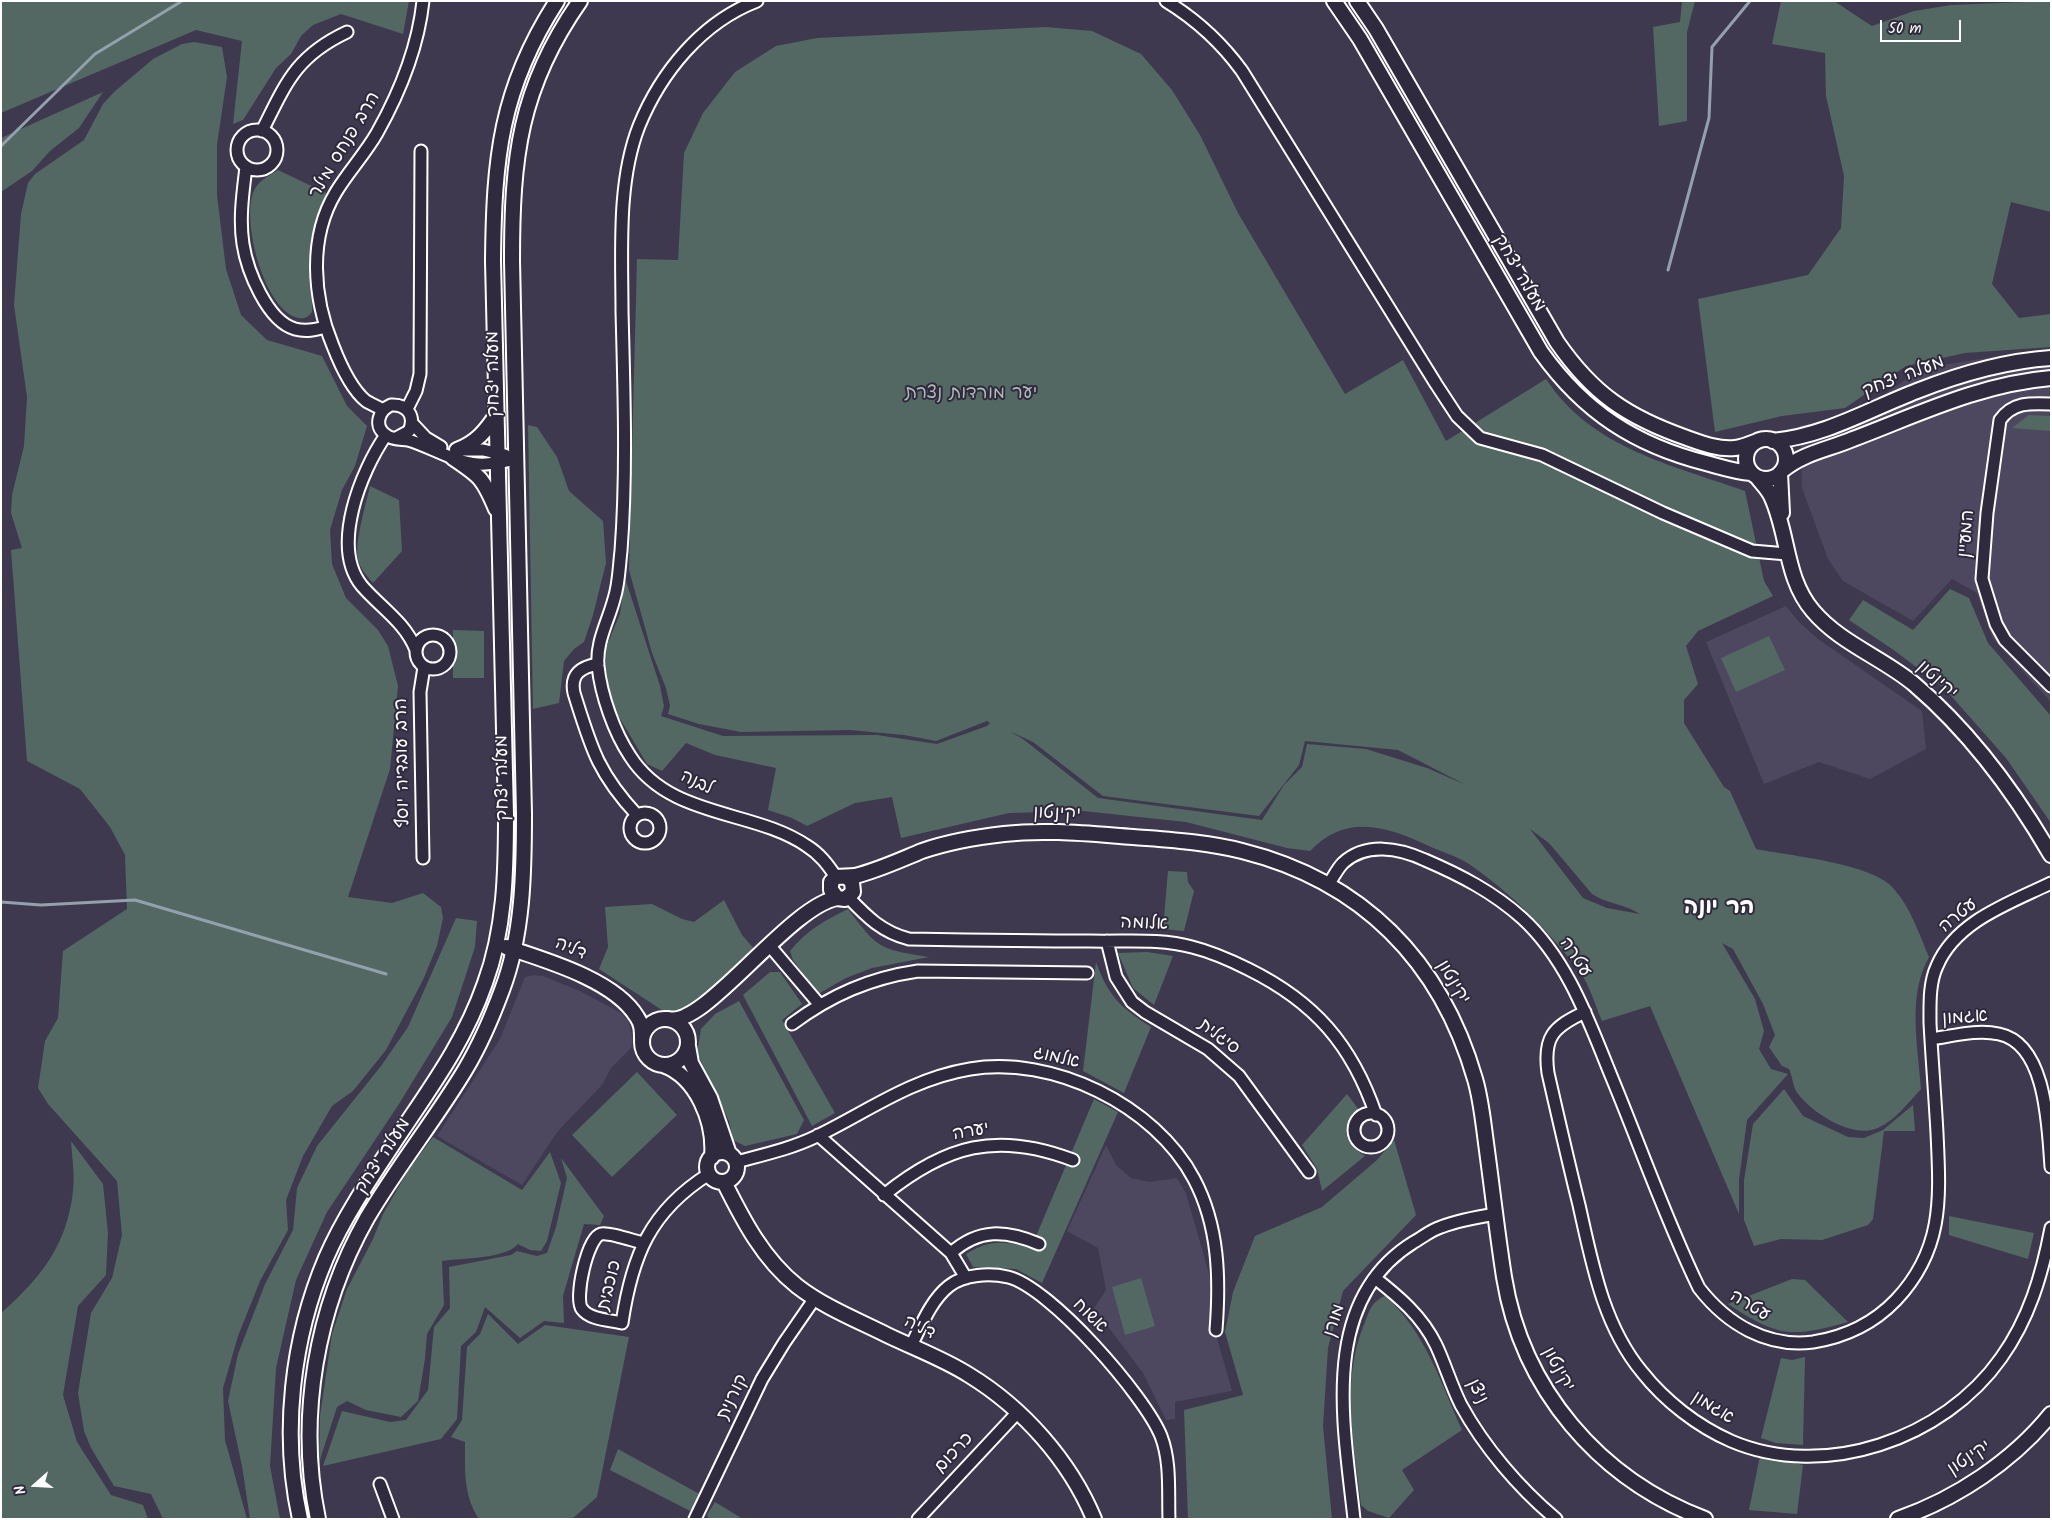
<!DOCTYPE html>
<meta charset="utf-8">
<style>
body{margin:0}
#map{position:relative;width:2052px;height:1520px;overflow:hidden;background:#3e394f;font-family:Kalam,sans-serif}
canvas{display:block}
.frame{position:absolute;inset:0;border:2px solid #fff;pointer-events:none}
.north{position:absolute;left:10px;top:1460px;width:50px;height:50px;-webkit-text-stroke:4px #2f2a3d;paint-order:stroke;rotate:251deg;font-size:14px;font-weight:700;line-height:20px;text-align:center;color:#fff}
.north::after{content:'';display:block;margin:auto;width:18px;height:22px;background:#fff;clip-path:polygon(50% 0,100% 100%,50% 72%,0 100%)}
.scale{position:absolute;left:1880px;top:20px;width:81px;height:22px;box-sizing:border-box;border:2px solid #fff;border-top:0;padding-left:6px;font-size:15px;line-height:18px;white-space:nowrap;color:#fff;-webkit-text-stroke:4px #2f2a3d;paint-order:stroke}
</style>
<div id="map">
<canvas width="2052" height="1520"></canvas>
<div class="frame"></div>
<div class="north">N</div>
<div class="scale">50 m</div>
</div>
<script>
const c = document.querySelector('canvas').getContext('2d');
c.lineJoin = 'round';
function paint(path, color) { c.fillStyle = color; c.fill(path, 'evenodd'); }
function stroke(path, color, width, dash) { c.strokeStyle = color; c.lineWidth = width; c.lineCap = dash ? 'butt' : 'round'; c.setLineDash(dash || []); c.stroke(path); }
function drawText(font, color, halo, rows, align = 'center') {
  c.font = font + ' Kalam,"Playpen Sans Hebrew",sans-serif'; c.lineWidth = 4; c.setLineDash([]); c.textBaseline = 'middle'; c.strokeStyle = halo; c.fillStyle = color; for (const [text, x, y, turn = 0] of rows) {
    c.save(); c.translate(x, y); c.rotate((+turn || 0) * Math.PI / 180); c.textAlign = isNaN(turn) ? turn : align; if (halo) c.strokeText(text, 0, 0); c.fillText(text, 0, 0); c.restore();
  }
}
paint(new Path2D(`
 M2051,352V702L1993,639L1977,593L1952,579L1913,621L1843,581L1828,559L1802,488L1800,426L1851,417L1923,368L2019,353Z
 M1786,606L1798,621L1818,639L1922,711L1926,749L1870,779L1819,762L1764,784L1706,642Z
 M534,975L543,976L580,991L621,1013L628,1020L633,1040L631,1048L611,1068L602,1085L558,1131L522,1185L437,1136L500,1039L525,977Z
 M1106,1145L1116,1165L1131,1178L1149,1182L1177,1178L1186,1193L1214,1291L1213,1324L1232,1391L1175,1402V1419L1166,1420L1143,1373L1094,1308L1106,1290L1098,1248L1067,1231Z`), '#4d475f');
paint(new Path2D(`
 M1,1H409L403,34L341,14L313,25L301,36L291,54L276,68L243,120L233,124L242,41L196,30L1,113Z
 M1682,1H1695L1687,32V121L1659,126L1653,27L1680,22Z
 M1781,1H1834L1872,26L1914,11L1951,5L2051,1V212L2011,202L1992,284L2019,318L2051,314V347L1965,353L1906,366L1845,408L1782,416L1715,432L1698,299L1808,275L1841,228L1844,176L1826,96L1825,53L1772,44Z
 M1046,27L1092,31L1141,54L1172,90L1200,135L1238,213L1345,394L1403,360L1446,441L1546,379C1591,448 1672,465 1745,491L1764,581L1773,596L1698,631L1686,646L1698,684L1684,700V723L1724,787L1730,791L1756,849C1790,856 1873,863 1894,889C1911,908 1919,934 1929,957C1907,996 1918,1045 1921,1089C1909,1102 1893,1123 1875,1129C1850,1138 1809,1111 1796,1091C1793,1085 1792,1075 1789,1069L1782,1066L1769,1047L1775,1035L1763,1004L1733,949L1722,943L1755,999L1764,1031L1759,1049L1771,1069L1788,1074L1747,1120L1739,1180V1214L1650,1006L1602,1021C1595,1005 1590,986 1580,972C1549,931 1511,893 1469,864C1458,857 1443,852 1431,847C1389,827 1347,812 1310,851L1287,848L1186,822L1083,811L1009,813L901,838L892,797L855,803L807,826L792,818L768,810L776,768L715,755L686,743L662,771L647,764L612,705L606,669V647L620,614L625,578L660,686L664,706L661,716L723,736L877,735L937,744L987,726L990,723L987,721L936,741L904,735L850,730L741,732L699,724L668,714L670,706L666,688L652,653L629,570L637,259L678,260L684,153L703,113L735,72L776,46L817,38ZM1009,731L1033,742L1103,796L1259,816L1299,765L1305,741L1398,750L1466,785L1427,768L1366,749L1307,744L1302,767L1284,785L1262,820L1098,798L1023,739ZM1530,829L1549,843L1592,894C1607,904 1625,904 1640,914L1607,908L1583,898Z
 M194,42L222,47L227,77L217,145V195L226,269L241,315L267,340L322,356L347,406L367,426L355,466L342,490L330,530L332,564L346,598L378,630L388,646L398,686L390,769L348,897L392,903L423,893L441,907L443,918L437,946L423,980L386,1050L353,1091L332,1106L303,1156L286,1200L288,1230L260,1281L238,1336L223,1388L225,1440L247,1519H163L151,1494L114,1486L91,1448L84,1431L78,1393L91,1313L112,1278L122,1235L117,1181L48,1104L38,1088L45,1041L58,1018L63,951L127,909L125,855L110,827L80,789L27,761L11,550L22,548L11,513L12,495L24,446L27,397L14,305L21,214L28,183L35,174L84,140L103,104L114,92L153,59L182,44Z
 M103,92L79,128L50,151L32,171L1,192V138Z
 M278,170L326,193C314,220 308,244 309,273C309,286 313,299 312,312C308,318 302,320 295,317C264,306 242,223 253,193C257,181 269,176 278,170Z
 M2029,415L2051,416V431L2012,428Z
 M528,425L537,427L557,457L569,491L603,521L606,563L593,615L584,642L574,649L564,661L559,703L533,709Z
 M370,486L399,500L402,551L373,583C367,576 361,570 358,560C354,545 366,503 370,486Z
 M1950,589L1969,598L1988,643L2051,716V823L2006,758L1945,689L1895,651L1849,620L1863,600L1913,630Z
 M453,630L484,631V678H453Z
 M1769,636L1785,670L1736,692L1721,658Z
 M1168,871L1187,872L1188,882L1194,891L1184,931L1163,929Z
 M724,900L742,935L756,951L683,1014H668L599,969L608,947L605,907L652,904L682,919L694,922Z
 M848,909C878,949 879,949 929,957L872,968L846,978L818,994L793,960L790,951C806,931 825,920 848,909Z
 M456,918L477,921L475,947L452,1017L399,1104L327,1212L296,1280L276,1368L270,1466L280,1519H250L242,1466L228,1401L238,1354L265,1284L293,1230L297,1188L317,1146L381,1066L408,1027Z
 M1147,952L1173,956L1154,1005L1133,988L1118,953Z
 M1096,962C1108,996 1121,1008 1151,1027L1124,1093L1083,1071Z
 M770,972H780L802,1004L782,1020L835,1113L812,1126L743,995Z
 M739,1001L804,1120L797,1134L745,1146L733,1140L729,1121L697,1053L701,1029L715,1014Z
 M637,1072L677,1115L612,1177L572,1135Z
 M1784,1089L1803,1116L1848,1137L1864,1138L1883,1130L1913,1105L1915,1131H1884L1873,1219L1868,1225L1822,1240L1781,1239L1754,1246L1744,1220V1180L1753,1124Z
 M1347,1094L1359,1110C1339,1129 1344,1142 1365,1156L1322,1191L1317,1169L1302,1145Z
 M1094,1099L1118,1112L1042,1283L1016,1269L973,1267L966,1254C990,1239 1005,1241 1031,1248Z
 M433,1137L522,1190L550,1152L561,1183L547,1241L541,1251L530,1250L518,1244C505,1259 462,1258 442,1261L444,1305L427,1334L425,1359L418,1401L401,1417L366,1410L347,1401L337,1407L319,1463L320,1416L332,1334L347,1289L373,1239L383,1214L409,1169Z
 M1394,1140L1416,1215L1343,1291L1328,1348L1323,1426L1332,1519H1188L1184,1410L1243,1395L1225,1332L1233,1292L1255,1236L1322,1207L1377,1160Z
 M71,1141L103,1184L108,1233L106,1275L78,1306L63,1395L77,1442L111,1495L143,1505L148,1519H1V1313C41,1278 67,1245 73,1191C75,1175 72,1157 71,1141Z
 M561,1158L604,1216L600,1225L584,1224L563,1296L564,1323L544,1321L520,1338L485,1307L476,1332L461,1346L457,1419L441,1439L323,1466L342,1411L390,1422L406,1420L428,1390L434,1327L450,1308L449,1267L511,1255L517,1251L537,1256L547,1253L556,1227L567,1178Z
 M1949,1216L2034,1233L2028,1259L1949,1235Z
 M1141,1278L1155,1326L1125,1335L1112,1287Z
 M1792,1279L1805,1280L1848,1322C1791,1338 1778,1337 1728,1304Z
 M1385,1296C1425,1331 1441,1383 1462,1430L1402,1470L1414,1490L1389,1518L1368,1511L1361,1505C1354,1445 1340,1380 1365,1322C1369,1311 1372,1301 1385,1296Z
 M488,1314L518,1344L545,1325L629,1337L597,1497L572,1519H479C463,1495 465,1469 465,1442L451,1437L462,1420L467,1347L480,1334Z
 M1805,1357L1803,1445L1776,1443L1761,1438L1781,1358L1792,1360Z
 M618,1449L703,1496L694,1513L610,1470Z
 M1760,1456L1803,1465L1797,1514L1749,1510Z
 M715,1502L743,1519H709L707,1515Z`), '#536862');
stroke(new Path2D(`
 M1,146L95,54L182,1
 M1668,270L1709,118L1712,47L1750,1
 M1,902L41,905L135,900L386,974`), '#93a1ac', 3);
const minor = new Path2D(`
 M757,1C702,22 661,72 639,126C617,182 622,252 622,311C624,391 627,472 621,551C619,567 619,584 614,599C608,622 596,641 598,666C601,695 614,732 630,756C670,819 753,809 807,846C820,854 828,865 836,877
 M1166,1C1197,20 1221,42 1242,71L1436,384L1457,416L1480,438L1542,455L1663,513L1752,551L1787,554
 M237 150a20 20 0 1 1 40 0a20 20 0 1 1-40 0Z
 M262,131C286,83 296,56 347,32
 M246,167C243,192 239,219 243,244C247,270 267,321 295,329C306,332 315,330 325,327
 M2051,404C2030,403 2013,402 2000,420L1987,513L1982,579L1996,624L2005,640L2051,686
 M407,409L416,391L420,374L421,151
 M383,410C378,407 371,404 366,401C351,389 340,364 333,346C313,298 308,238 336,192C348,172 365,154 377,133C400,92 418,48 423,1
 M412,423L426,438L441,447
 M386,435C361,471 330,547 362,586C381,608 405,622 416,650
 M396,438L409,431C416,416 407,404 391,405C379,410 373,426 386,435C392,440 401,439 408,440C432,447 453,462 478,464C491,465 503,462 516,459
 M459,450H483L505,455
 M416 652a17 17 0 1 1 34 0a17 17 0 1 1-34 0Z
 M598,664C581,667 570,674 574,693C591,747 597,772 637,815
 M630 828a15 15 0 1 1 30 0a15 15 0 1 1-30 0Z
 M423,858L420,692L424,667
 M1328,885C1333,878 1337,869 1343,863C1366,842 1399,848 1425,860C1460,875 1493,892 1522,918C1568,960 1589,1022 1612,1078C1641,1148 1666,1220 1699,1288C1727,1324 1767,1348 1813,1342C1845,1337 1874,1323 1896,1300C1944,1249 1940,1198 1937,1133C1935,1096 1932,1060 1930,1023C1930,1004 1929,983 1937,966C1956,921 2010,903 2051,883
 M848,897C867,917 882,932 909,939C969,940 1030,941 1090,941C1124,942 1160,938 1192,947C1212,952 1230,960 1248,969C1315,1002 1352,1045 1376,1115
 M1107,941L1116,977L1132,1002L1145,1012L1208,1049L1239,1076L1309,1172
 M769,945L819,1004
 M1585,1012C1553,1027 1543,1037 1548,1073C1558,1117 1568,1161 1579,1205C1592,1263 1603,1325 1642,1372C1665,1401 1697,1426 1731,1441C1824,1481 1944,1439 2001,1358C2029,1319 2042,1275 2051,1228
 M792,1024C831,995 870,978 918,971L1087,973
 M1931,1039C1953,1036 1977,1029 1999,1034C2047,1044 2048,1128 2051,1167
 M1354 1130a17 17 0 1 1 34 0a17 17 0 1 1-34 0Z
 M818,1135L951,1253L966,1278
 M736,1162C762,1155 790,1149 815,1137C867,1112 910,1079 970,1069C1052,1055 1155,1105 1194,1179C1219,1226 1220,1279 1216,1330
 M884,1195C946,1145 997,1131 1073,1160
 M643,1243C634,1241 609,1232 601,1234C587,1238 574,1299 582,1309C590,1320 610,1320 622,1323C632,1256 650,1211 709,1174
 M951,1253C979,1228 1006,1230 1039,1244
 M1375,1278C1399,1297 1422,1316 1436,1345C1445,1364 1451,1385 1461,1405C1484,1447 1519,1488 1556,1519
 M911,1346C921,1326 931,1300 949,1286C964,1274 990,1273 1008,1277C1050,1287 1145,1396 1161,1436C1171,1462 1168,1492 1169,1519
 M380,1484L393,1519
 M695,1519L762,1379L784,1343L815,1298
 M918,1519L1017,1413
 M1354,1519C1344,1425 1318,1301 1414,1242C1423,1237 1431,1230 1441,1227C1459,1220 1477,1217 1496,1214`);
const tertiary = new Path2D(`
 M1334,1L1360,39L1541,352C1584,412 1635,445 1706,463C1721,467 1736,472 1751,473
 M1357,1L1376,29L1557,342C1593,394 1627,417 1687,438C1701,443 1719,450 1735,448C1743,447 1752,443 1760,440
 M1746 459a20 20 0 1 1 40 0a20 20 0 1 1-40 0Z
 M1773,441C1825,436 1870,409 1917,391C1960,374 2005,361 2051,358
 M457,450C476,443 486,431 497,414
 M453,458C480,476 483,478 496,509
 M1783,470C1803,453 1830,449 1853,439C1919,414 1980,384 2051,378
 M1780,473L1782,513
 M1757,477C1762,484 1769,490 1772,498C1789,536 1785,578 1813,611C1840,643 1883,658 1914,684C1970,732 2014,791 2051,855
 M847,877L852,882L853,892L845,899L837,898L831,890V882L836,877C843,876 848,877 855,876C879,870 900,860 922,851C948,842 977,837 1004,834C1046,829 1091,834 1133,837C1170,840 1207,842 1242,851C1362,881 1441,961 1475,1079C1481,1099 1483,1121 1486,1143C1492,1187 1497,1232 1504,1277C1522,1389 1599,1479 1705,1519
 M506,947C545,960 615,980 637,1017C642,1024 642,1031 642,1039
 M668,1019C704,1029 788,907 837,898
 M642 1042a23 23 0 1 1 46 0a23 23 0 1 1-46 0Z
 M688,1046L691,1063L710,1098L729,1154
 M663,1065C697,1077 715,1122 712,1157
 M707 1167a15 15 0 1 1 30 0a15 15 0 1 1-30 0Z
 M724,1182C743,1220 763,1259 797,1286C824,1307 857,1320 887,1335C914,1348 944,1359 969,1375C1023,1408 1070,1461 1094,1519
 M300,1519C281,1434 292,1338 326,1258C343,1219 367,1183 391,1147C427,1092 463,1046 485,983C505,929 506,871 506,815L493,261C494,159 500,89 557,1
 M318,1519C297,1418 316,1308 367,1218C397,1167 435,1120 465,1070C480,1045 492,1017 502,990C523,935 524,873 524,814L512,261C512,158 519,88 580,1
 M1898,1519C1956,1499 2013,1461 2051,1414`);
stroke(minor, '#fff', 15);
stroke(tertiary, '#fff', 18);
stroke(minor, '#2f2a3d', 11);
stroke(tertiary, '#2f2a3d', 14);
drawText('18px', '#fff', '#2f2a3d', [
 ["הרב פנחס מילר",346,146,-59],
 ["מעלה יצחק",1518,274,60],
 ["מעלה יצחק",495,374,-91],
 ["מעלה יצחק",1904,378,-21],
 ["המעיין",1968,534,-85],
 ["יקינטון",1936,681,42],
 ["הרב עובדיה יוסף",404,763,-91],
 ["מעלה יצחק",504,778,-91],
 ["לבנה",696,784,26],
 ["יקינטון",1057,815,2],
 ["עטרה",1959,917,-39],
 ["אלומה",1144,925,2],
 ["דליה",570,950,23],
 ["עטרה",1574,958,57],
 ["יקינטון",1452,983,59],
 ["אגמון",1965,1019,-4],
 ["סיגלית",1218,1038,37],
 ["אלמוג",1056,1059,13],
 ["יערה",971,1133,-10],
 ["מעלה יצחק",384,1157,-57],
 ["כוכבית",611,1286,-76],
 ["עטרה",1749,1307,31],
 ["אשוח",1089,1317,44],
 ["מורן",1336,1321,-72],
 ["דליה",919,1329,26],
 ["יקינטון",1557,1370,61],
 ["ניצן",1476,1392,63],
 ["קורנית",734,1398,-64],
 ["אגמון",1712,1409,32],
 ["כרכום",955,1454,-47],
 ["יקינטון",1970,1459,-34]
]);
drawText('18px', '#b2bbb8', '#2f2a3d', [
 ["יער מורדות נצרת",971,395]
]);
drawText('bold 22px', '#fff', '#2f2a3d', [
 ["הר יונה",1719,909]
]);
</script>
